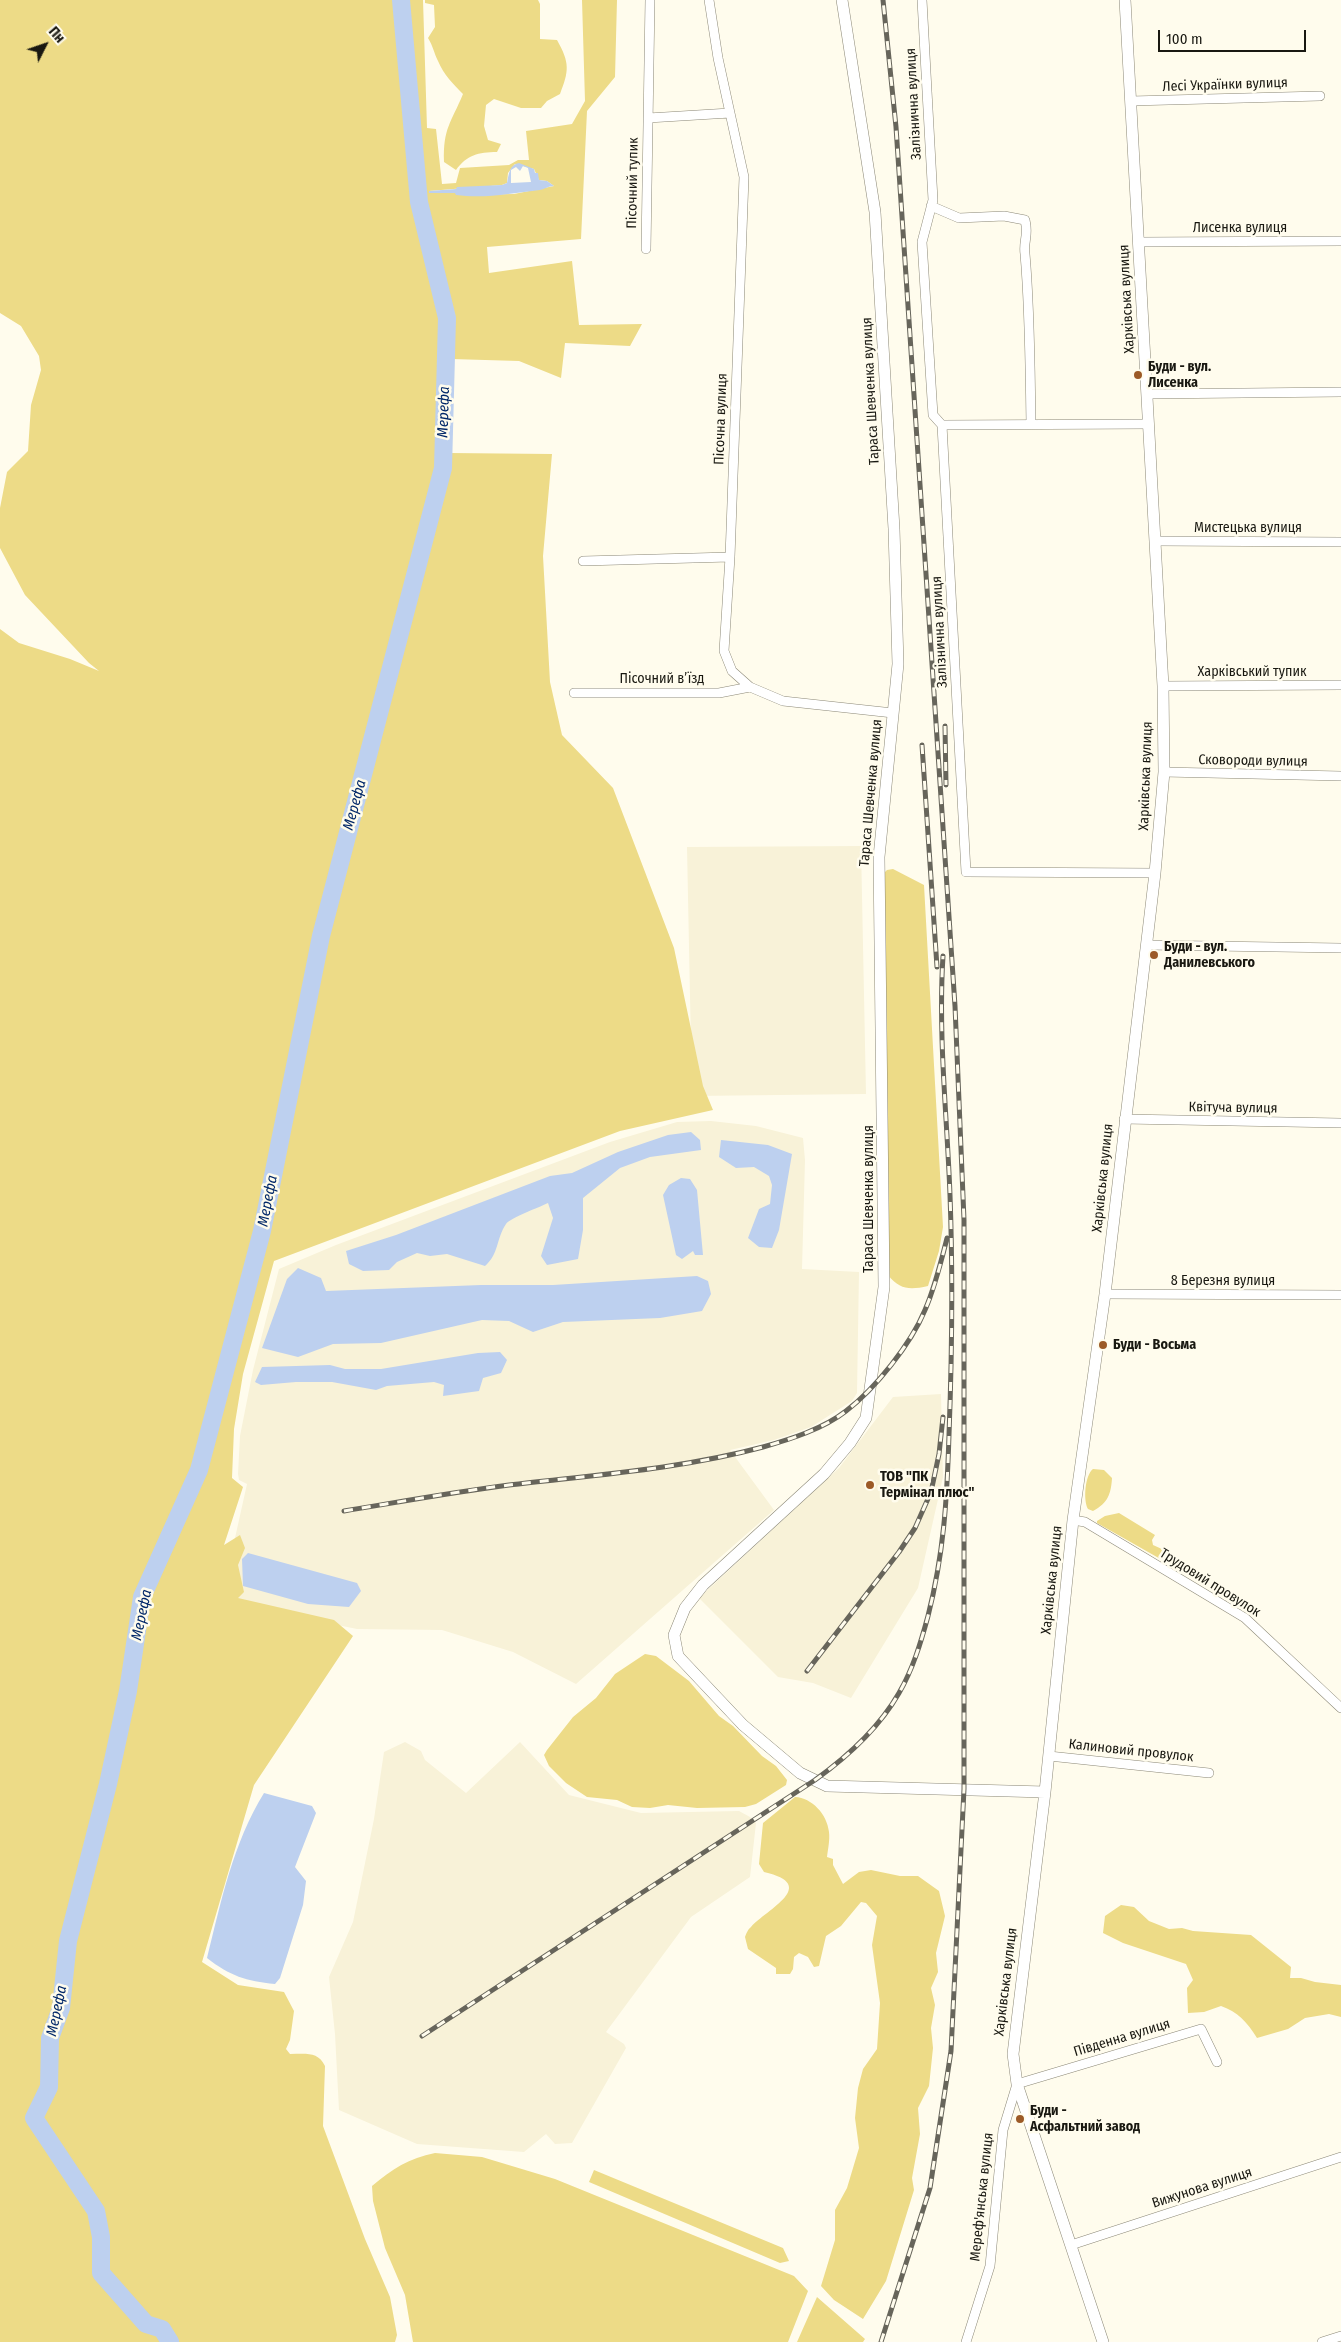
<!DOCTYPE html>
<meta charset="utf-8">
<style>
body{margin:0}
#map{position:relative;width:1341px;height:2342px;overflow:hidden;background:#fffced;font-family:"Fira Sans Condensed",sans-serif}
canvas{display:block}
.north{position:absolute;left:20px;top:20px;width:50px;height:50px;-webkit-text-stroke:4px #fffced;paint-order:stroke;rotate:49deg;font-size:14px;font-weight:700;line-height:20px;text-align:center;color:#191811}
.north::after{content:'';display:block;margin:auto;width:18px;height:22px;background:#191811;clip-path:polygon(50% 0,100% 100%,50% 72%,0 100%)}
.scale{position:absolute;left:1158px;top:30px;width:148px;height:22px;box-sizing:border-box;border:2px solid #191811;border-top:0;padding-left:6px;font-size:15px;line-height:18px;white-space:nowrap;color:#191811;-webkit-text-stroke:4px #fffced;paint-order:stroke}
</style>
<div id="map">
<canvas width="1341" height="2342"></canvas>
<div class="north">Пн</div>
<div class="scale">100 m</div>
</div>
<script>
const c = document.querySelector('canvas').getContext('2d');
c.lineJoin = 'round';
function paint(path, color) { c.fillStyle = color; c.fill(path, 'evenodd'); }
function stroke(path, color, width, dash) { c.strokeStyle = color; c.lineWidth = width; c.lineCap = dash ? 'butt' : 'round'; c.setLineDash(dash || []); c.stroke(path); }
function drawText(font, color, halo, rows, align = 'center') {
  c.font = font + ' "Fira Sans Condensed",sans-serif'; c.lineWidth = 5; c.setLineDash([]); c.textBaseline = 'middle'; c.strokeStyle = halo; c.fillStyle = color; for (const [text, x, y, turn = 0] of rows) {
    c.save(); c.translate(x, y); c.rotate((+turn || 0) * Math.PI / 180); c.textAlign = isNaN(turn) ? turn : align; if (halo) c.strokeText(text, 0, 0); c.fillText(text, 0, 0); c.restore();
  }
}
paint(new Path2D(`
 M861,846L866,1094L692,1096L687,847Z
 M711,1121L756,1126L803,1138L805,1160L802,1269L859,1272L857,1393L852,1401L811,1427L774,1440L730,1450L774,1510L576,1684L513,1652L442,1630L357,1629L221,1601L247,1484L239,1480L238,1474L240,1436L253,1370L279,1269L336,1245L610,1142L677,1122Z
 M941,1394L943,1477L918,1588L851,1698L813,1683L778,1677L699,1598L839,1468L893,1397Z
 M405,1742L421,1751L425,1760L466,1793L520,1742L569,1795L641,1813L739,1811L750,1817L756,1823L750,1877L691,1917L606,2032L624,2044L626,2048L572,2143L555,2144L546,2134L524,2152L417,2144L339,2110L335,2034L329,1977L353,1922L374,1819L384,1752Z`), '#f8f2d8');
paint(new Path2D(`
 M0,0H423L427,128L436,129L442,184L456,183L460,168L509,165L518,160H529L526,131L572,124L585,101L582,0H617L615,77L587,111L581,239L487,247L489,273L572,261L579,325L642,324L630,346L565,343L561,378L519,361L451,359L452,409L449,453L552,454L543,556L550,682L562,735L613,788L674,948L703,1086L713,1110L620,1131L274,1261L243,1374L234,1429L232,1478L243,1487L224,1545L240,1535L245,1548L238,1565L244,1592L238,1598L334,1620L353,1636L254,1785L202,1962L238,1985L284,1992L294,2011L290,2040L286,2049L290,2054C305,2054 318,2051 325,2066L323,2126L365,2239L390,2297L397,2335L395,2342H0V629L19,643L70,659L99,671L89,663L25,595L0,548V508L7,472L28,451L31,405L41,370L39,356L21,326L0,313ZM515,164L534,169L539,180L547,181L554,186L514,194L456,195V193L429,191L502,185L507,183L508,173Z
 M425,0H538L540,4V39L557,40C570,63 569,71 560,94L547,101L541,108H521L494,99L486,105L484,126L488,140L501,144L497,152C478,152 467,155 456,170L444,162C443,128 451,123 463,94C453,84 444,75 438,61C434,53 433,46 428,38L435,27L434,5L425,3Z
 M893,869L924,885L943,1227L939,1251L928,1286C910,1290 900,1290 888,1275L880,877L887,870Z
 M1093,1469L1104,1470L1112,1478C1111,1494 1108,1503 1093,1511L1088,1509C1083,1500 1085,1475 1093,1469Z
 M1119,1513L1155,1535L1152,1540L1153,1545L1173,1554L1171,1565L1097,1523V1521L1105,1516Z
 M645,1654L656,1656L689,1681L719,1716L733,1726L762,1756L776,1766L787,1780L786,1785L756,1804L745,1807L697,1808L668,1805L650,1808L632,1807L617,1800L587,1797L566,1783L549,1766L544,1755L547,1750L573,1717L596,1698L615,1674Z
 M795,1797C812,1798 827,1814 829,1832C830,1840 828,1849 827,1857L833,1859V1865L843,1884L859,1872L871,1870L900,1876H918L939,1891L945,1916L936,1953L938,1972L931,1988L935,2005L931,2028L933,2048L929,2086L918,2108L920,2134L912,2178L914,2190L886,2281L863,2319L834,2300L821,2286L835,2240V2210L847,2188L859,2148L855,2118L858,2088L863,2069L877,2049L880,2003L872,1945L877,1916L866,1903L861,1902L841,1926L826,1936L819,1966L814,1967L808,1957L799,1953L794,1957L793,1969L790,1974H776V1968L748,1949L745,1937C746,1934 748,1929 751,1927C767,1909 820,1885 764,1872L759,1864L763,1823Z
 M1121,1905L1134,1907L1149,1921L1169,1929L1182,1928L1193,1931L1251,1935L1291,1967L1290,1978H1301L1315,1982L1341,1985V2017L1329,2014L1305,2018L1288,2029L1257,2038C1247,2022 1238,2012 1221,2006L1204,2012L1188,2013L1187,1988L1193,1980L1186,1964L1123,1943L1103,1933L1105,1916Z
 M435,2153L482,2157L555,2179L794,2276L808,2291L788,2342H413L405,2295L385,2248L373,2201L372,2186C392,2169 409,2158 435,2153Z
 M594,2170L783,2248L789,2261L780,2263L589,2182Z
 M817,2297L865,2339L863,2342H797Z`), '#eddb87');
paint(new Path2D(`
 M519,163L534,169L535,173H538L539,180L547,181L554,186C548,186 545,189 540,190C512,193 485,199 456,195L455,193H429V191L456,189L457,187L502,185L507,183C509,174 509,165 519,163ZM523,166L528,168L531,182L511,183V170L516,167L520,171Z
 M691,1132L700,1140L701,1150L650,1157L620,1168L583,1198V1230L578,1259L547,1265L541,1256L553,1218L548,1203C540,1207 510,1218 506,1224C496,1239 499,1254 485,1266L447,1254L430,1256L417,1253L397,1262L389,1270L363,1271L349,1264L346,1251L396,1235L550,1176L572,1173L618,1152L668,1135Z
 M721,1140L768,1145L792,1154L779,1230L772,1248L759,1247L748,1238L759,1209L770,1204L772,1185L769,1176L754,1167L736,1168L719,1157Z
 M681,1178L690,1179L697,1190L703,1255H695L693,1251L682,1259L676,1255L663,1195L669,1185Z
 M298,1268L321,1278L326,1291L481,1285H553L697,1276L708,1281L711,1294L702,1311L660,1318L563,1322L533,1332L509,1321L482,1320L381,1343L333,1344L298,1357L262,1348L287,1279Z
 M500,1352L507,1360L501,1373L483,1378L479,1391L443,1396L444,1385L434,1382L387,1386L376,1390L332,1382H296L261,1385L255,1382L262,1367L330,1365L345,1369H381L478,1353Z
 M248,1553L357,1583L361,1591L349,1607L308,1604L243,1586L242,1559Z
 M264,1793L312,1806L316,1813L295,1867L306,1881L303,1905L280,1978L275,1984C246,1981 230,1976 207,1958C221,1902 233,1843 264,1793Z`), '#bdd0ef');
stroke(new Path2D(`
 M170,2342L162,2329L146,2324L101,2273V2237L96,2211L34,2118L49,2087L50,2038L61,2008L68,1941L108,1784L128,1691L142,1597L199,1470L262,1231L321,936L443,468L447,318L419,202L401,0`), '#bdd0ef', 18);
const minor = new Path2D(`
 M709,0L718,58L744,177L730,557L724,651L732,671L750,687L783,701L893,713
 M922,0L933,200L922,242L933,415L942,425L966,872L1155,873
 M1131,101L1320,96
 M648,118L730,113
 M931,206L959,218L1004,216L1025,220C1029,236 1023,241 1025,254C1030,310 1030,367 1031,423
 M1139,242L1341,241
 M646,249L650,0
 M1147,394L1341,392
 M942,425L1149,424
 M1155,541L1341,542
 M583,561L730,557
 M1163,686L1341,685
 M574,693H719L750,687
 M1164,772L1341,776
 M1147,945L1341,948
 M1124,1119L1341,1123
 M1105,1294L1341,1295
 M1073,1520L1085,1522L1245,1618L1341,1708
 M1049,1756L1209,1773
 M1071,2245L1341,2157
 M966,2342L990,2266L1003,2130L1017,2084L1201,2029L1217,2062
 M1322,2342L1341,2336`);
const tertiary = new Path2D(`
 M842,0L875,212L894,529L898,664L879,857L884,1287L866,1418L850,1443L824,1474L703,1585L685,1608L674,1635L678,1656L743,1725L800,1773L827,1786L1045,1792
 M1103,2342L1017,2084L1013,2054L1045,1792L1073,1520L1105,1294L1155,873L1164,772L1163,686L1125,0`);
stroke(minor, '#8c8877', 10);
stroke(tertiary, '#8c8877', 12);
stroke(minor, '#fff', 9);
stroke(tertiary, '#fff', 11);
const rail = new Path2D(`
 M945,726L946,785
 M922,745L937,967
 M344,1511C399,1502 454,1492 509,1485C594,1475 681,1469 763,1447C791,1439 823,1429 846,1411C875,1389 911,1344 925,1310C935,1287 941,1262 947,1238
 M807,1671L899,1552L915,1528L931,1492L939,1454L943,1417
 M422,2036L815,1780C847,1757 879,1728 899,1693C913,1669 921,1642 928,1616C944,1553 947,1499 949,1435C952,1355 953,1275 950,1195C947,1115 938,1036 943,956
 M881,2342L930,2188L951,2051L964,1789V1220L955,1006L896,127L883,0`);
stroke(rail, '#67655b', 5);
stroke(rail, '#fffced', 3, [9]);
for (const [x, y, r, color] of [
 [1138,375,5,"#9c5a27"],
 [1154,955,5,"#9c5a27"],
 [1103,1345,5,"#9c5a27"],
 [870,1485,5,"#9c5a27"],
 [1020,2119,5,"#9c5a27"]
]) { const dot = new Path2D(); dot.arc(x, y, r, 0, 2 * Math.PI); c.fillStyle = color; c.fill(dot); stroke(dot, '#fffced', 2); }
drawText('14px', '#191811', '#fffced', [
 ["Лесі Українки вулиця",1225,85,-2],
 ["Залізнична вулиця",914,104,-93],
 ["Пісочний тупик",633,183,-89],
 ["Лисенка вулиця",1240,228],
 ["Харківська вулиця",1127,299,-93],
 ["Тараса Шевченка вулиця",871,391,-93],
 ["Пісочна вулиця",721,419,-88],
 ["Мистецька вулиця",1248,528],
 ["Залізнична вулиця",940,632,-93],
 ["Харківський тупик",1252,672],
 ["Пісочний в’їзд",662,679],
 ["Сковороди вулиця",1253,761,1],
 ["Харківська вулиця",1146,776,-88],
 ["Тараса Шевченка вулиця",871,793,-85],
 ["Квітуча вулиця",1233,1108,1],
 ["Харківська вулиця",1103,1178,-84],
 ["Тараса Шевченка вулиця",869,1199,-90],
 ["8 Березня вулиця",1223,1281],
 ["Харківська вулиця",1052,1580,-84],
 ["Трудовий провулок",1210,1583,32],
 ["Калиновий провулок",1131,1751,6],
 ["Харківська вулиця",1006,1982,-83],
 ["Південна вулиця",1122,2038,-17],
 ["Вижунова вулиця",1202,2188,-18],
 ["Мереф'янська вулиця",982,2197,-84]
]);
drawText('bold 14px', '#191811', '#fffced', [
 ["Буди - вул.",1148,367],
 ["Лисенка",1148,383],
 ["Буди - вул.",1164,947],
 ["Данилевського",1164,963],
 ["Буди - Восьма",1113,1345],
 ["ТОВ \"ПК",880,1477],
 ["Термінал плюс\"",880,1493],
 ["Буди -",1030,2111],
 ["Асфальтний завод",1030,2127]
], 'left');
drawText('italic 15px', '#022869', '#fffced', [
 ["Мерефа",444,412,-88],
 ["Мерефа",355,805,-75],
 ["Мерефа",268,1201,-79],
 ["Мерефа",142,1615,-78],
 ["Мерефа",57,2011,-78]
]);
</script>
